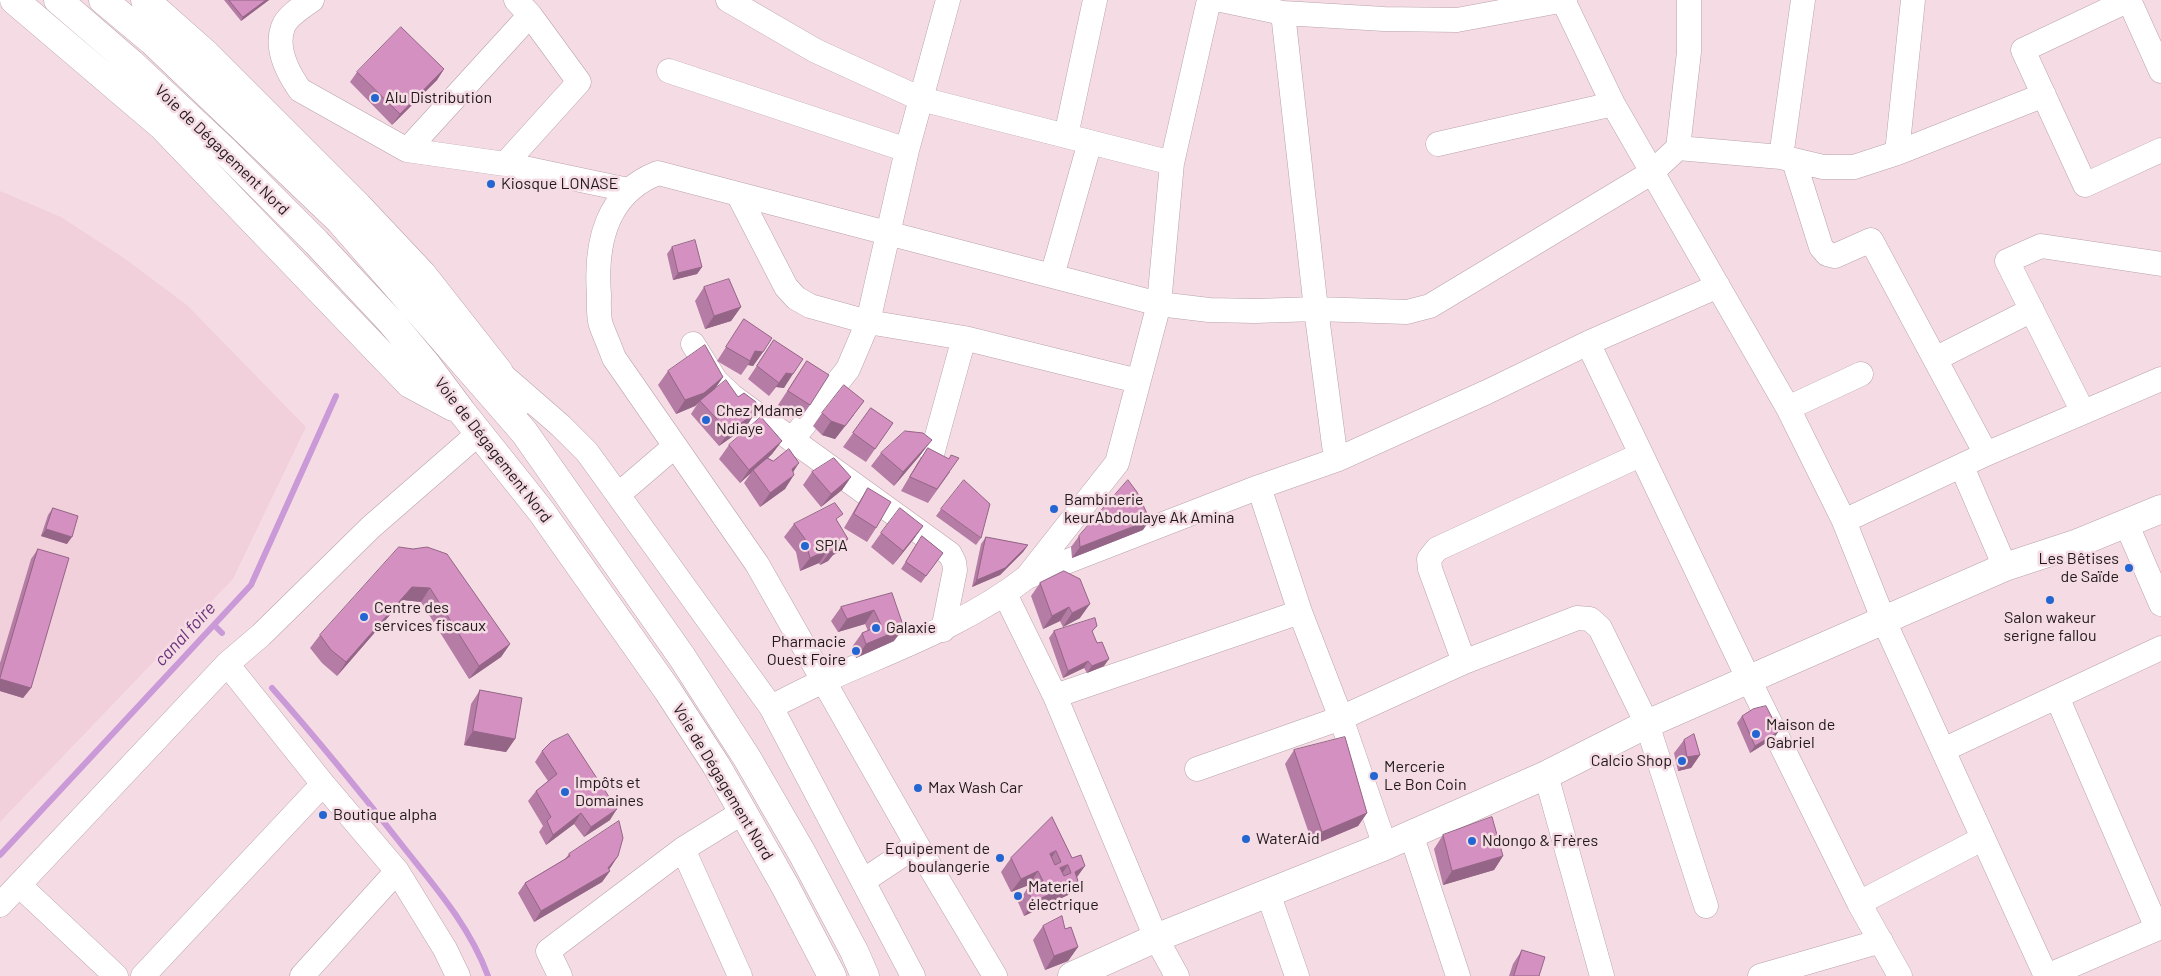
<!DOCTYPE html>
<meta charset="utf-8">
<style>
body{margin:0}
canvas{display:block;background:#f5dce4}
</style>
<canvas width="2161" height="976"></canvas>
<script>
const c = document.querySelector('canvas').getContext('2d');
c.lineJoin = 'round';
function paint(path, color) { c.fillStyle = color; c.fill(path, 'evenodd'); }
function stroke(path, color, width, dash) { c.strokeStyle = color; c.lineWidth = width; c.lineCap = dash ? 'butt' : 'round'; c.setLineDash(dash || []); c.stroke(path); }
function drawText(font, color, halo, rows, align = 'center') {
  c.font = font + ' Barlow,sans-serif'; c.lineWidth = 5; c.setLineDash([]); c.textBaseline = 'middle'; c.strokeStyle = halo; c.fillStyle = color; for (const [text, x, y, turn = 0] of rows) {
    c.save(); c.translate(x, y); c.rotate((+turn || 0) * Math.PI / 180); c.textAlign = isNaN(turn) ? turn : align; if (halo) c.strokeText(text, 0, 0); c.fillText(text, 0, 0); c.restore();
  }
}
paint(new Path2D(`
 M0,191L61,217L124,258L187,305L306,427L233,579L0,822Z`), '#f2d0db');
stroke(new Path2D(`
 M214,625L222,633
 M272,688C318,740 362,794 405,849C437,889 470,927 488,976
 M0,855L251,585L336,396`), '#c999d8', 6);
const street = new Path2D(`
 M312,0C302,7 287,16 283,27C275,49 288,73 300,90L407,150L505,164L628,190
 M728,0L816,51L921,99L1172,163
 M1221,0L1283,13L1384,19L1457,20L1565,0
 M1563,0L1613,104L1788,408L1844,521L1884,621L2046,976
 M2129,0L2023,50L2085,185L2161,150
 M2129,0L2161,71
 M1283,13L1316,309L1336,460
 M669,71L907,150
 M1066,136L1095,0
 M1438,144L1613,104
 M1678,148L1781,157L1823,167H1854L1897,153L2044,95
 M407,150L530,15
 M1897,153L1913,0
 M1781,157L1803,0
 M1794,161L1821,247L1827,254L1835,256L1871,240L1986,454
 M505,164L579,82L530,15L516,0
 M738,194L786,287L796,298L810,306L868,322L964,338L1138,381
 M1052,276L1090,142
 M1588,343L1749,680L1859,903L1900,976
 M693,344L716,381L733,397L950,554L954,562L955,570L943,630
 M1935,359L2032,310
 M500,373L561,426L587,452L771,707L913,976
 M1788,408L1861,374
 M2083,412L2007,261L2041,246L2161,264
 M792,440L848,369L868,322L907,150L948,0
 M932,454L964,338
 M1962,467L2005,567
 M1259,487L1300,612L1341,718L1385,846
 M619,494L675,446
 M1844,521L1986,454L2161,379
 M2126,523L2161,604
 M1027,577L1117,463L1159,304L1172,163L1209,0
 M1005,594L1055,696L1156,938L1177,976
 M1464,662L1430,569L1429,559L1437,549L1640,455
 M227,664L323,784L397,871L445,949L458,976
 M1055,696L1300,612
 M2057,697L2157,928
 M771,707C789,698 808,688 826,680C895,649 967,624 1027,577L1259,487L1336,460L1487,392L1588,343L1718,286
 M1943,750L2161,648
 M1197,769L1341,718L1464,662L1577,618L1590,619L1600,628L1647,724L1706,906
 M1546,775L1602,976
 M1411,834L1458,976
 M683,849L740,976
 M863,881L917,845
 M19,885L116,976
 M1268,893L1297,976
 M1859,903L1982,839
 M0,905L227,664L261,635L371,527L479,433
 M143,976L323,784
 M302,976L397,871
 M560,976L548,951L683,849L743,812
 M995,976L917,845L757,564L614,358C610,347 605,336 601,325C598,316 599,304 599,295C595,244 606,193 658,173L1159,304L1209,310L1255,311L1316,309L1407,312L1430,306L1651,173L1678,148L1689,52V0
 M1760,976L1881,941
 M2047,976L2161,927`);
const secondary = new Path2D(`
 M1072,976L1156,938L1385,846L1546,775L1647,724L2005,567L2078,543L2161,509`);
const highway = new Path2D(`
 M14,0L162,126L410,384L453,407
 M58,0L131,63L224,150L316,242L391,322L427,365L462,412L541,511L668,691L716,765L743,812L785,886L832,976
 M103,0L152,41L340,221L524,432L682,657L747,758L802,853L854,951L865,976
 M145,0L205,53L358,206L422,274L499,372L515,407`);
stroke(street, '#baa2aa', 25);
stroke(secondary, '#baa2aa', 29);
stroke(highway, '#baa2aa', 29);
stroke(street, '#fff', 24);
stroke(secondary, '#fff', 28);
stroke(highway, '#fff', 28);
paint(new Path2D(`
 M224,0H269L241,21Z
 M444,69L437,80L392,125L350,82L357,72Z
 M672,247L702,267L697,274L673,280L667,254Z
 M704,287L741,307L731,321L705,329L695,301Z
 M744,319L763,352L753,366L748,365L741,375L717,361Z
 M774,340L784,388L776,387L769,396L748,379Z
 M807,361L810,405L800,419L778,405Z
 M668,371L723,377L715,389L738,397L755,413L746,427L719,446L691,414L698,403L695,406L676,414L658,385Z
 M871,408L893,423L866,462L843,447Z
 M822,413L854,415L835,439L822,435L813,426Z
 M782,441L772,454L768,458L793,472L785,489L760,507L744,483L751,473L740,483L719,459L729,445Z
 M928,448L950,472L928,503L901,491L918,462Z
 M881,453H922L894,486L871,466Z
 M812,472L851,477L842,490L821,507L803,485Z
 M868,488L876,528L867,542L844,528L859,502Z
 M53,508L67,544L41,536L48,515Z
 M941,509L981,538L976,545L936,516Z
 M838,521L839,552L833,555L828,561L820,565L819,563L800,571L796,552L784,537L794,524Z
 M923,526L913,540L893,565L871,547L881,533Z
 M1143,530L1072,558L1071,547L1079,536Z
 M922,536L943,553L921,583L901,569Z
 M986,537L1028,545L1023,552L1000,575L972,587L981,544Z
 M38,549L31,688L23,698L0,691V663L31,559Z
 M413,549L510,644L501,657L469,679L421,602L403,600L337,676L322,663L310,648L320,635Z
 M1064,571L1080,618L1063,627L1060,621L1043,629L1031,596L1040,583Z
 M892,593L894,641L856,658L852,647L862,633L868,631L865,624L838,632L831,621L841,607Z
 M1097,626L1092,632L1104,666L1087,673L1084,668L1063,678L1049,638L1054,631Z
 M480,690L515,739L506,752L464,745L471,704Z
 M1742,716L1774,738L1750,753L1737,723Z
 M1684,740L1700,755L1691,768L1678,771L1674,753Z
 M1294,750L1367,813L1358,826L1313,845L1285,764Z
 M542,751L610,820L584,837L574,824L546,845L539,832L543,826L528,801L536,791L548,781L535,762Z
 M1052,817L1072,858L1078,881L1068,895L1024,916L1018,902L1027,889L1030,887L1029,885L1011,892L1001,872L1011,858Z
 M1443,835L1503,856L1494,870L1443,885L1434,849Z
 M569,854L618,856L609,869L610,871L602,882L534,922L518,893L525,883L565,859Z
 M1043,926L1065,929L1078,947L1068,961L1045,970L1033,940Z
 M1522,950L1539,976H1509L1513,964Z`), '#b57ca5');
paint(new Path2D(`
 M266,0H269L241,21L243,17Z
 M444,69L437,80L392,125L400,114Z
 M702,267L697,274L673,280L678,273Z
 M741,307L731,321L705,329L714,316Z
 M755,351L763,352L753,366L748,365Z
 M786,373L793,374L784,388L776,387L769,396Z
 M723,377L714,390L700,401L695,406L676,414L685,400Z
 M864,401L835,439L822,435L831,421Z
 M755,413L746,427L719,446L729,432Z
 M932,440L922,453L894,486L903,472Z
 M782,441L772,454L754,471L753,470L751,473L740,483L749,470Z
 M799,463L790,477L792,469Z
 M794,475L785,489L760,507L770,493Z
 M851,477L842,490L821,507L831,494Z
 M1150,520L1143,530L1072,558L1080,547Z
 M923,526L913,540L893,565L903,551Z
 M46,529L72,537L67,544L41,536Z
 M848,539L839,552L833,555L828,561L820,565L830,552L837,543Z
 M1028,545L1023,552L1000,575L972,587L977,580Z
 M828,550L819,563L800,571L810,558Z
 M412,587L430,588L421,602L403,600L337,676L346,662Z
 M1090,604L1080,618L1063,627L1072,613Z
 M1069,607L1060,621L1043,629L1052,616Z
 M874,610L865,624L838,632L847,619Z
 M904,628L894,641L856,658L866,644Z
 M510,644L501,657L469,679L479,666Z
 M1109,659L1104,666L1087,673L1092,666Z
 M1088,661L1084,668L1063,678L1068,671Z
 M0,679L31,688L23,698L0,691Z
 M473,731L515,739L506,752L464,745Z
 M1779,731L1774,738L1750,753L1755,746Z
 M1700,755L1691,768L1678,771L1687,757Z
 M617,809L610,820L584,837L591,827Z
 M581,813L574,824L546,845L553,835Z
 M1367,813L1358,826L1313,845L1322,832Z
 M1056,851L1047,864L1050,854Z
 M618,856L611,867L604,875L610,871L602,882L534,922L541,911L608,868Z
 M1503,856L1494,870L1443,885L1452,871Z
 M1068,865L1058,879L1060,868Z
 M1085,866L1075,880V872Z
 M1038,871L1029,885L1011,892L1021,879Z
 M1078,881L1068,895L1024,916L1033,902Z
 M1078,947L1068,961L1045,970L1054,956Z`), '#946586');
const building = new Path2D(`
 M229,0H266L243,17Z
 M401,27L444,69L400,114L357,72Z
 M695,240L702,267L678,273L672,247Z
 M729,279L741,307L714,316L704,287Z
 M744,319L772,338L763,352L755,351L750,361L726,347Z
 M774,340L803,359L793,374L786,373L779,383L757,366Z
 M705,345L723,377L704,393L685,400L668,371Z
 M807,361L829,375L810,405L788,391Z
 M726,380L738,397L744,393L756,402L755,413L729,432L700,401Z
 M844,385L864,401L845,426L831,421L822,413Z
 M871,408L893,423L875,449L853,433Z
 M761,417L782,441L749,470L729,445Z
 M905,431L923,433L932,440L903,472L881,453Z
 M928,448L949,459L951,455L959,458L937,489L910,477Z
 M789,449L799,463L792,469L794,475L770,493L753,470L767,458L773,461Z
 M834,458L851,477L831,494L812,472Z
 M964,480L990,504L981,538L941,509Z
 M1128,480L1137,492L1150,520L1080,547L1079,536Z
 M868,488L891,502L876,528L854,514Z
 M835,503L843,514L836,519L848,539L837,543L838,547L830,552L828,550L810,558L805,539L794,524Z
 M53,508L78,516L72,537L46,529Z
 M900,508L923,526L903,551L881,533Z
 M922,536L943,553L926,576L906,562Z
 M986,537L1028,545L1005,568L977,580Z
 M399,547L413,549L427,547L447,554L510,644L479,666L430,588L412,587L346,662L331,650L320,635Z
 M38,549L69,558L31,688L0,679V678Z
 M1064,571L1080,579L1090,604L1072,613L1069,607L1052,616L1040,583Z
 M892,593L904,628L866,644L862,633L881,625L874,610L847,619L841,607Z
 M1095,618L1097,626L1092,631L1097,643L1102,642L1109,659L1092,666L1088,661L1068,671L1054,631Z
 M480,690L522,698L515,739L473,731Z
 M1766,706L1779,731L1755,746L1742,716L1753,709Z
 M568,734L617,809L591,827L581,813L553,835L547,821L551,817L536,791L557,774L542,751L551,742Z
 M1694,734L1700,755L1687,757L1684,740Z
 M1345,737L1367,813L1322,832L1294,750Z
 M1052,817L1072,858L1081,855L1085,866L1075,872L1078,881L1033,902L1027,889L1043,881L1038,871L1021,879L1011,858ZM1056,851L1061,862L1055,865L1050,854ZM1068,865L1071,873L1064,876L1060,868Z
 M1492,817L1503,856L1452,871L1443,835Z
 M619,821L623,838L618,856L608,868L610,871L541,911L525,883L562,861L570,856L569,854Z
 M1062,916L1065,929L1071,927L1078,947L1054,956L1043,926Z
 M1522,950L1545,957L1539,976H1514Z`);
paint(building, '#d390c0');
stroke(building, '#946586', 1);
for (const [x, y, r, color] of [
 [375,98,5,"#2365d1"],
 [491,184,5,"#2365d1"],
 [706,420,5,"#2365d1"],
 [1054,509,5,"#2365d1"],
 [805,546,5,"#2365d1"],
 [2129,568,5,"#2365d1"],
 [2050,600,5,"#2365d1"],
 [364,617,5,"#2365d1"],
 [876,628,5,"#2365d1"],
 [856,651,5,"#2365d1"],
 [1756,734,5,"#2365d1"],
 [1682,761,5,"#2365d1"],
 [1374,776,5,"#2365d1"],
 [918,788,5,"#2365d1"],
 [565,792,5,"#2365d1"],
 [323,815,5,"#2365d1"],
 [1246,839,5,"#2365d1"],
 [1472,841,5,"#2365d1"],
 [1000,858,5,"#2365d1"],
 [1018,896,5,"#2365d1"]
]) { const dot = new Path2D(); dot.arc(x, y, r, 0, 2 * Math.PI); c.fillStyle = color; c.fill(dot); stroke(dot, '#f5dce4', 2); }
drawText('16px', '#20181b', '#f5dce4', [
 ["Alu Distribution",385,98],
 ["Kiosque LONASE",501,184],
 ["Chez Mdame",716,411],
 ["Ndiaye",716,429],
 ["Bambinerie",1064,500],
 ["keurAbdoulaye Ak Amina",1064,518],
 ["SPIA",815,546],
 ["Les Bêtises",2119,559,"right"],
 ["de Saïde",2119,577,"right"],
 ["Centre des",374,608],
 ["services fiscaux",374,626],
 ["Salon wakeur",2050,618,"center"],
 ["serigne fallou",2050,636,"center"],
 ["Galaxie",886,628],
 ["Pharmacie",846,642,"right"],
 ["Ouest Foire",846,660,"right"],
 ["Maison de",1766,725],
 ["Gabriel",1766,743],
 ["Calcio Shop",1672,761,"right"],
 ["Mercerie",1384,767],
 ["Le Bon Coin",1384,785],
 ["Impôts et",575,783],
 ["Domaines",575,801],
 ["Max Wash Car",928,788],
 ["Boutique alpha",333,815],
 ["WaterAid",1256,839],
 ["Ndongo & Frères",1482,841],
 ["Equipement de",990,849,"right"],
 ["boulangerie",990,867,"right"],
 ["Materiel",1028,887],
 ["électrique",1028,905]
], 'left');
drawText('16px', '#20181b', '#f5dce4', [
 ["Voie de Dégagement Nord",222,150,44],
 ["Voie de Dégagement Nord",493,450,52],
 ["Voie de Dégagement Nord",723,782,59]
]);
drawText('italic 18px', '#6b327c', '#f5dce4', [
 ["canal foire",185,634,-47]
]);
</script>
